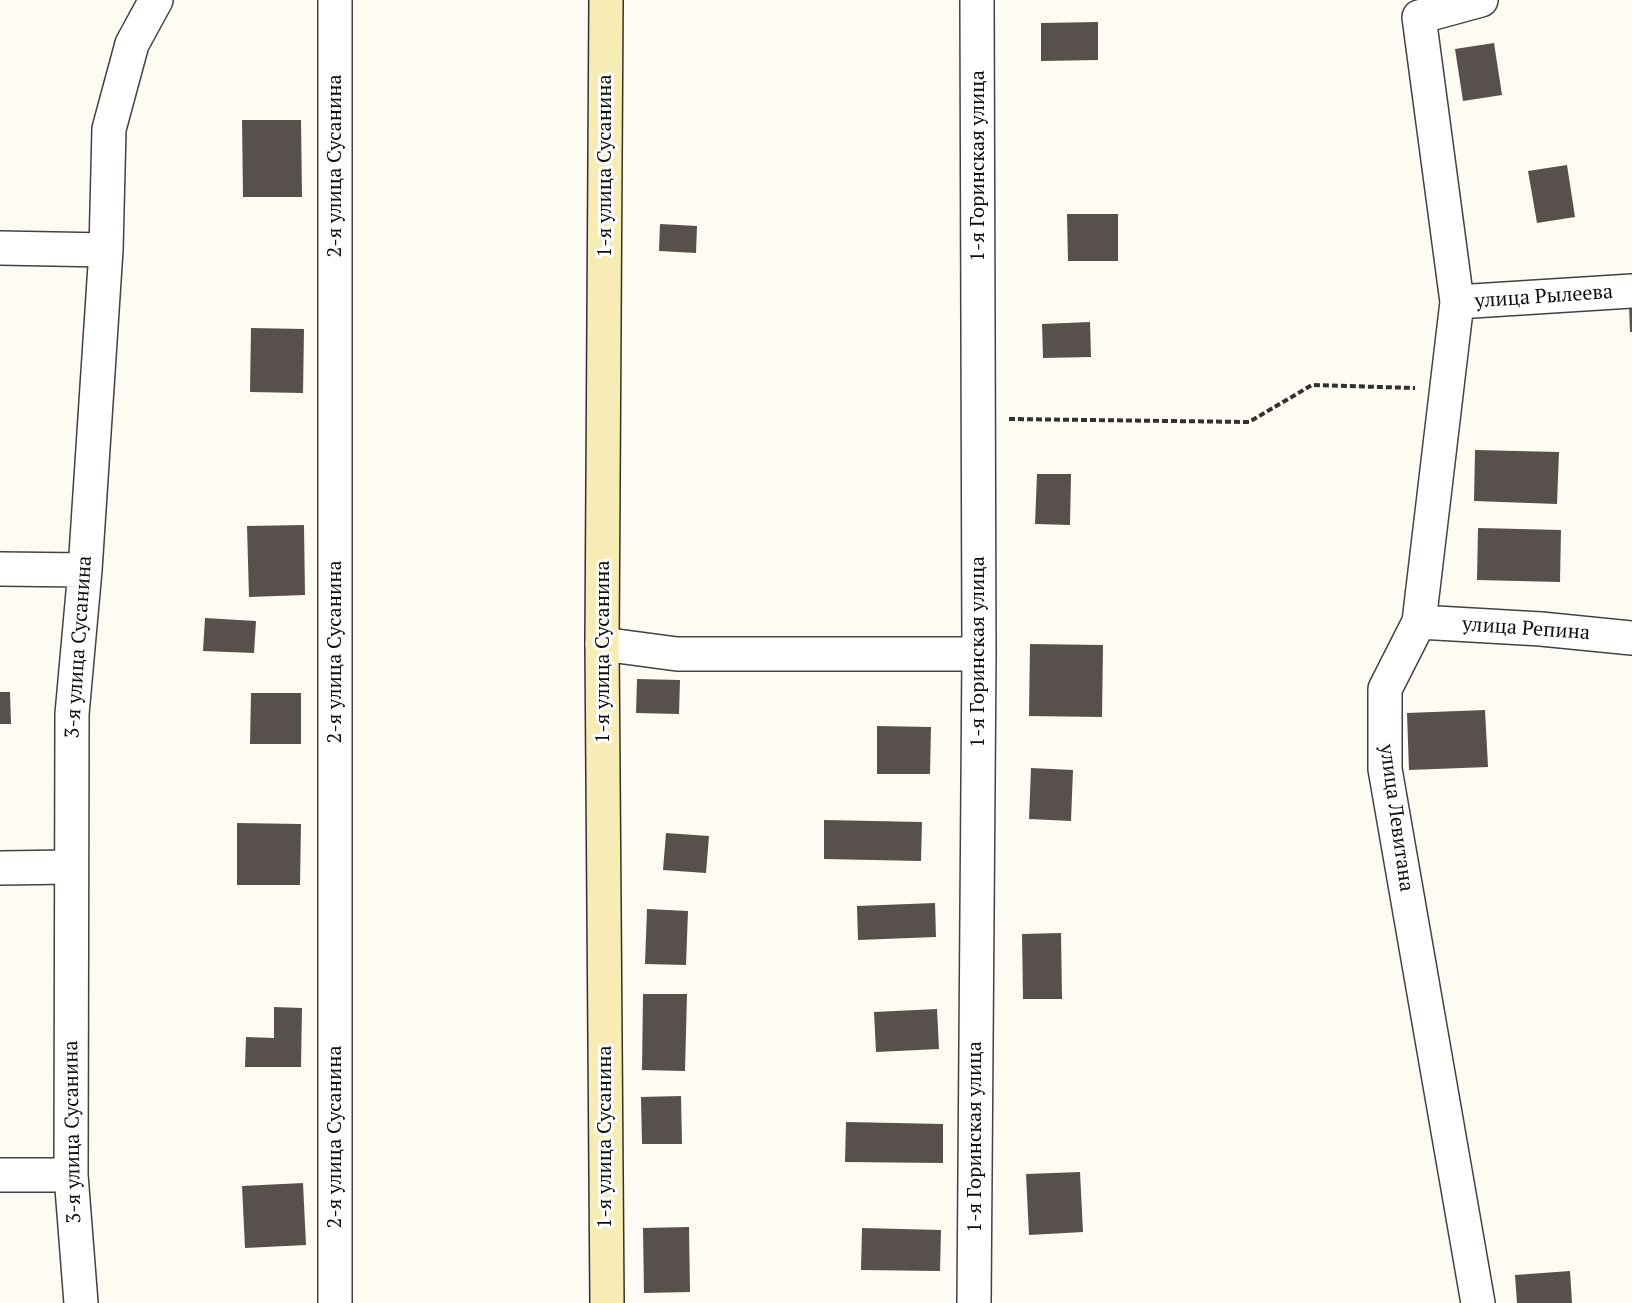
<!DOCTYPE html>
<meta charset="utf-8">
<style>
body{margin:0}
canvas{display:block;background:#fefbf2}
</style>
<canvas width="1632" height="1303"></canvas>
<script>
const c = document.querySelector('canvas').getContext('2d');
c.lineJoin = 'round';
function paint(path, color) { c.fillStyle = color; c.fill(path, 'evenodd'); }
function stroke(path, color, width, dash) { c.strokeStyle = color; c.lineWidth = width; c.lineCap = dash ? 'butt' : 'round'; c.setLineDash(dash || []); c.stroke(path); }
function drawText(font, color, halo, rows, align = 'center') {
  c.font = font + ' "PT Serif",serif'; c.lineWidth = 6; c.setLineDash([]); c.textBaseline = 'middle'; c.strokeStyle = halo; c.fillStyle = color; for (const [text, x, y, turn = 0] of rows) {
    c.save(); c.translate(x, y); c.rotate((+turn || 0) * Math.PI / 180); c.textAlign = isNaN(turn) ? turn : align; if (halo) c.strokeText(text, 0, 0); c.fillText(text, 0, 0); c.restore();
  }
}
paint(new Path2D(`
 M1098,22V60L1041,61V23Z
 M1494,43L1502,95L1463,101L1455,49Z
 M242,120H301L302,197H243Z
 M1567,165L1575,217L1537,223L1528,171Z
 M1067,214H1118V261H1068Z
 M660,224L697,226L696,253L659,251Z
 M1629,305H1632V332H1630Z
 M1090,322L1091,357L1043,358L1042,324Z
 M251,328L304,329L303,393L250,392Z
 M1475,450L1559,452L1557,504L1474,501Z
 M1037,474H1071L1070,525L1035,524Z
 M304,525L305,595L249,597L247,526Z
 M1478,528L1561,530L1560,582L1477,580Z
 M205,618L256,621L254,653L203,651Z
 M1030,644L1103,645L1102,717L1029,716Z
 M637,679L680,680L679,714L636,713Z
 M0,692H10L11,724H0Z
 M251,693H301V744H250Z
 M1485,710L1488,767L1409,770L1407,713Z
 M877,726L931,727L930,774H877Z
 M1031,768L1073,770L1071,821L1029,819Z
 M824,820L922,822L921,861L824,859Z
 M237,823L301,824L300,885H237Z
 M666,833L709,836L706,873L663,870Z
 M935,903L936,937L858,940L857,906Z
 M647,909L688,911L686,965L645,964Z
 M1061,933L1062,999H1023L1022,934Z
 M643,994H687L685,1071L642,1070Z
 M274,1007L302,1008L301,1067H245L246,1037L274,1038Z
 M937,1009L939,1049L876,1052L874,1012Z
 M681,1096L682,1144H642L641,1097Z
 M846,1122L943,1124V1163L845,1162Z
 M1080,1172L1083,1232L1029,1235L1026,1174Z
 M303,1183L306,1245L245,1248L242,1186Z
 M689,1227L690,1292L644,1293L643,1228Z
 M862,1228L941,1230L940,1271L861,1270Z
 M1570,1271L1572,1303H1517L1515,1275Z`), '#57504c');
const street = new Path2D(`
 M0,248L106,250
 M1457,302L1632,291
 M0,569L85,570
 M1419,622L1541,629L1632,638
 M602,644L677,654H979
 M0,868L71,867
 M0,1175H71
 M81,1303L71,1175L72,714L85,570L106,250L109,129L132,44L156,0
 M335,1303V0
 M974,1303L979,654L977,0
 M1478,1303L1385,769V689L1419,622L1457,302L1419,17L1481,0`);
const secondary = new Path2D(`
 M606,0L602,644L607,1303`);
stroke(street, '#424242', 36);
stroke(secondary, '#313131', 36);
stroke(new Path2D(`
 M1009,419L1249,422L1312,385L1415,388`), '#313131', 4, [6, 3]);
stroke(street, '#fff', 33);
stroke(secondary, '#f7ecb3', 33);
drawText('20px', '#0f0f0f', '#fff', [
 ["2-я улица Сусанина",335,166,-90],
 ["1-я улица Сусанина",605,166,-90],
 ["1-я Горинская улица",978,166,-90],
 ["улица Рылеева",1544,297,-4],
 ["улица Репина",1526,629,4],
 ["3-я улица Сусанина",79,647,-86],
 ["2-я улица Сусанина",335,652,-90],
 ["1-я улица Сусанина",603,652,-90],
 ["1-я Горинская улица",978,652,-90],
 ["улица Левитана",1396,818,82],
 ["3-я улица Сусанина",73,1132,-91],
 ["2-я улица Сусанина",335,1137,-90],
 ["1-я улица Сусанина",605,1137,-90],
 ["1-я Горинская улица",975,1137,-90]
]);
</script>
